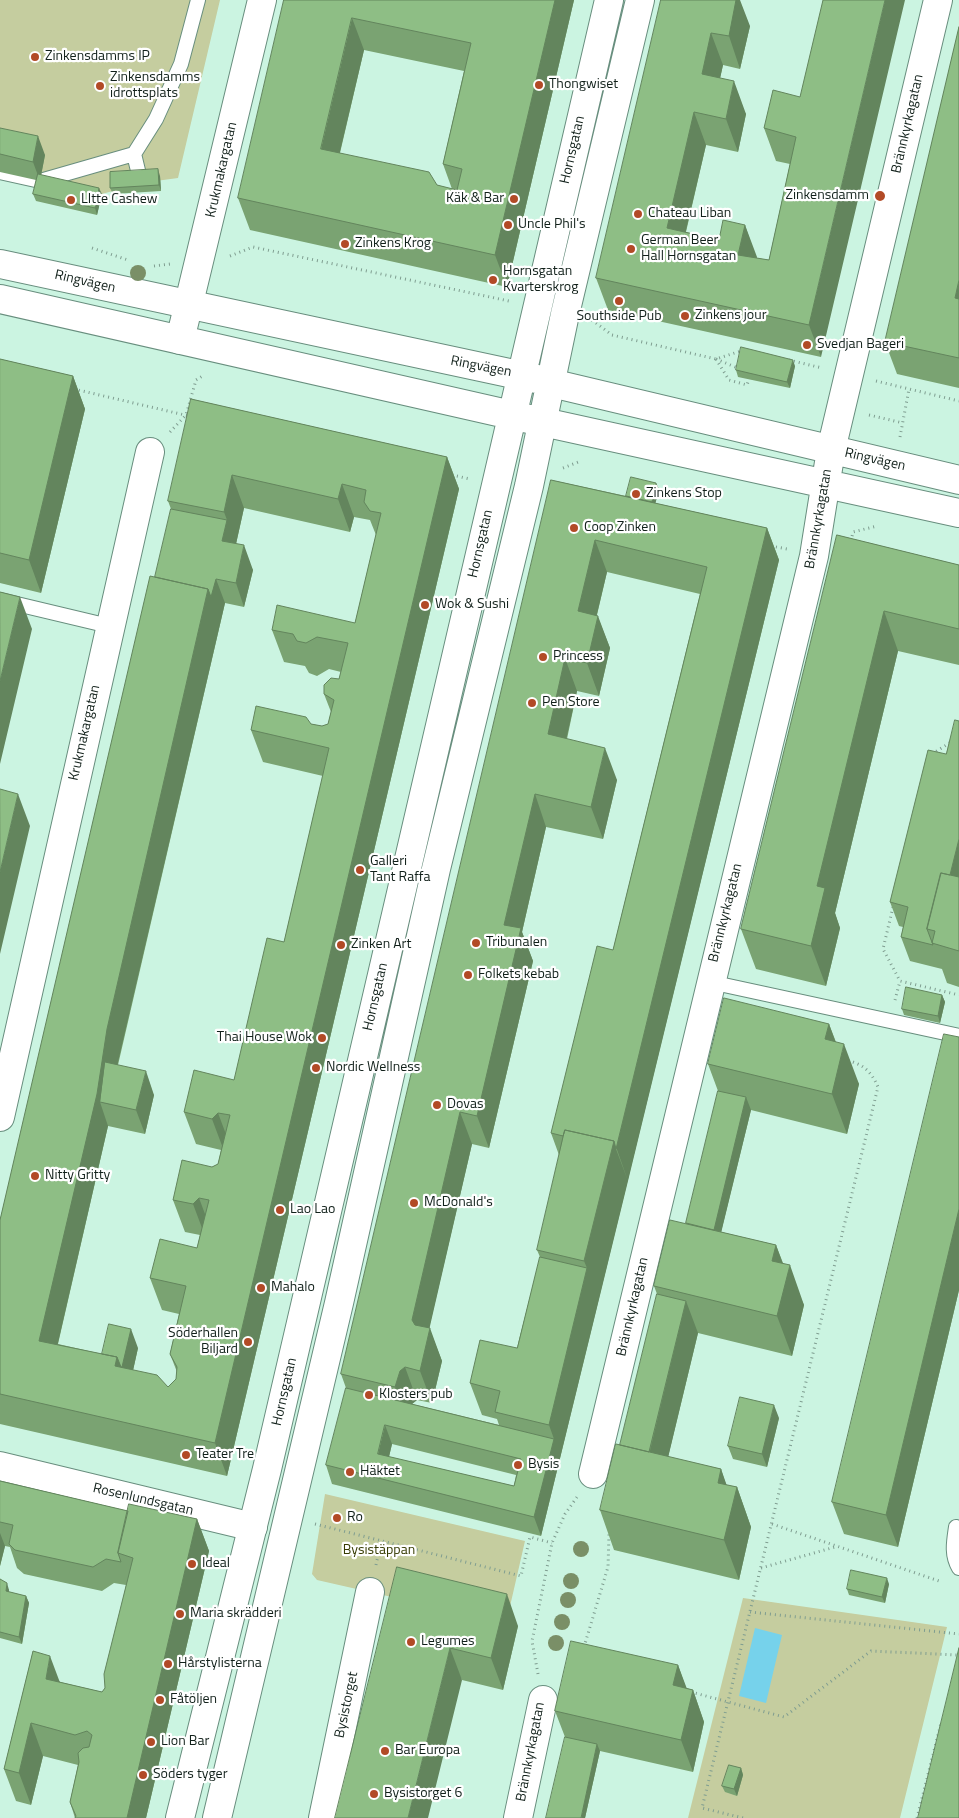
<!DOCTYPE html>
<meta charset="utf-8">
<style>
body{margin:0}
canvas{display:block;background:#cbf4e1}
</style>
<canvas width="959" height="1818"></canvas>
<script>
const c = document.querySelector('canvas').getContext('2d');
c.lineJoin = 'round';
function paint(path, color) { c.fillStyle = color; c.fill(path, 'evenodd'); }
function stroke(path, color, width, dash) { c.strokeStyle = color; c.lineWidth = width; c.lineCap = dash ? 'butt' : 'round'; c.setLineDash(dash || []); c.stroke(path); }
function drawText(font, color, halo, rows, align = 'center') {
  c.font = font + ' "Titillium Web",sans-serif'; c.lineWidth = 4.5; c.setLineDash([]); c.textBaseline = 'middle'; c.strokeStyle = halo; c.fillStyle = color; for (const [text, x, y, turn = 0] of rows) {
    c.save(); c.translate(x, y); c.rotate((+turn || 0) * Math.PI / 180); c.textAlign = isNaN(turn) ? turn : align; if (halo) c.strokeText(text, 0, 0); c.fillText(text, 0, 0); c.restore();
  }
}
paint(new Path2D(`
 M0,0H220L178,178L141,183L102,194L0,172Z
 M325,1494L525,1541L508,1615L405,1600L317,1580L312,1574Z
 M743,1598L947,1627L900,1818H688Z`), '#c5cd9f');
paint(new Path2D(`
 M755,1628L782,1635L766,1703L739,1696Z`), '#76d2eb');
const lane = new Path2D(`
 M134,154L156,119L181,64L198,0
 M0,172L40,181L134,154L141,183
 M0,600L109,626
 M710,982L959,1036
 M956,1527C954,1541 951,1555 959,1568`);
const street = new Path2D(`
 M180,340L262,0
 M551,383L959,480
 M543,422L959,513
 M0,1117L150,452
 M0,1466L253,1527
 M593,1474L814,556L831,450L938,0
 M323,1818L370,1592
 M518,1818L543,1700`);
const secondary = new Path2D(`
 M0,264L537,379
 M0,299L529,419
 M180,1818L267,1469L609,0
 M217,1818L339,1303L436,869L529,486L565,314L640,0`);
stroke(lane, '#688e7e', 16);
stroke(street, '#688e7e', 30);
stroke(secondary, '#688e7e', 30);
stroke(new Path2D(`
 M92,248L128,260
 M230,256L253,247L509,301
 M154,266L170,264
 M592,320L612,335L716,359L744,350
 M716,359L729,380L747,385L749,379
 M716,359L740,369
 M789,360L822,368
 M876,381L959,401
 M74,389L189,416
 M869,415L903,423
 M170,432L186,415L196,380L204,375
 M900,437L909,389
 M563,468L581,461
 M452,475L470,479
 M851,541L853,532L877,526
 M771,546L787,549
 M932,754L959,737
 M893,907L883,949L900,981L959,995
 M895,1000L900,981
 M315,1524L521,1576L530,1537L552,1543
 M772,1524L942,1582
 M376,1565L381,1541
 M761,1568L835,1547
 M750,1612L959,1634
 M584,1647L608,1567L609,1534
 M538,1674L532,1641L552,1543L565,1514L577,1497
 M691,1692L784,1717L871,1651L958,1655
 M743,1818L702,1808L878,1087C871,1071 863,1064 846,1060
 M917,1818L941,1723`), '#7f9d90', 3, [1, 4]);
stroke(lane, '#fff', 14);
stroke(street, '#fff', 28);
stroke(secondary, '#fff', 28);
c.fillStyle = '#7a8f67';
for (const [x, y] of [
 [138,273],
 [581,1549],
 [571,1581],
 [568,1600],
 [562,1622],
 [556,1643]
]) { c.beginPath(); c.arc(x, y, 8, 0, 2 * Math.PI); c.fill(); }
paint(new Path2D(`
 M284,0H574L507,287L250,230L238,198ZM364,50L464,71L443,164L452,189L437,185L340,153Z
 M661,0L750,26L740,69L723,65L720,78L746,114L738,152L706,145L686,232L719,240L745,225L756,258L769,260L790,164L776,161L764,128L800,97L821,357L608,310L596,278Z
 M959,27V388L897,374L885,342Z
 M0,128L45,155L41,175L102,194L97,215L36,201L33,194L36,180L0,172Z
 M160,176L161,191L113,194L110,188Z
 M0,359L73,376L85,409L41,593L0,583Z
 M795,366L790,388L738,377L736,370Z
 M191,399L447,457L459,489L227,1476L0,1424V1220L155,577L171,509L168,501ZM244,508L350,532L354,517L370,520L376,535L355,623L272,630L284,662L305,666L309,673L317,676L329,669L341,672L339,679L324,694L331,712L328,724L322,726L311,724L251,730L263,762L323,776L284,942L234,1080L184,1112L196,1144L221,1150L218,1164L212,1167L173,1200L185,1232L200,1235L197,1248L150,1278L162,1310L179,1314L170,1354L177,1372L176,1379L168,1387L133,1370L138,1348L102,1354L58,1344L108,1126L145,1134L154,1095L118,1065L225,603L244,607L253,570L236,544Z
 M551,480L626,496L656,483L659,489L655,503L767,528L779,560L541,1536L332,1484L326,1465L346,1388L341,1374ZM607,572L700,594L613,950L551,1133L559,1155L537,1250L540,1257L517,1348L470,1383L482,1415L497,1419L499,1425L412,1404L417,1400L432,1403L442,1361L429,1328L472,1144L489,1148L533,961L522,932L546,827L603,839L617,780L567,739L577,691L599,696L610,648L597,615ZM392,1444L516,1475L514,1486L389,1457Z
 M837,535L959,565V665L898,651L835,913L840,928L826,986L756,969L741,929Z
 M959,721V987L947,983L942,969L910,961L901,937L903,927L899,926L890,902Z
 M942,995L945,1002L940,1023L904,1015L902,1009Z
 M829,1024L836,1042L859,1084L847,1134L751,1110L721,1232L776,1245L783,1263L804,1305L792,1356L698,1333L668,1457L721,1469L726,1485L737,1487L751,1527L739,1580L614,1550L600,1510L620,1445L657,1294L654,1286L686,1223L718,1091L708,1064Z
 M959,1037V1290L898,1547L844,1534L832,1502Z
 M779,1418L767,1467L733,1459L728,1446Z
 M0,1481L128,1511L197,1519L209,1551L146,1818H75L70,1802L78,1765L43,1756L31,1805L16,1801L4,1769L33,1651L60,1682L102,1692L105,1688L126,1585L114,1583L102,1591L24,1574L17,1568L10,1547L5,1546L0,1566Z
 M397,1567L518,1626L503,1690L462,1680Z
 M0,1579L9,1590V1592L26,1596L29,1603L22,1644L0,1638Z
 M889,1584L885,1603L849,1595L847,1589Z
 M678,1665L686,1688L693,1690L704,1722L693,1772L600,1751L585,1818L565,1737L555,1711Z
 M741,1768L743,1775L737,1796L725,1792L722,1786Z`), '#7aa372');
paint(new Path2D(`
 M555,0H574L507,287L495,255Z
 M724,0H740L750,26L740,69L729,36Z
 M885,0H905L821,357L809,325Z
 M352,18L364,50L333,181L321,149Z
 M711,33L723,65L714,106L702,74Z
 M734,81L746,114L738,152L726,119Z
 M694,112L706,145L679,260L667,228Z
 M38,136L45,155L40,181L33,162Z
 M158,169L160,176L161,191L159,185Z
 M99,188L102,194L97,215L95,208Z
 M745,225L757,257L750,287L738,255Z
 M959,280V309L955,298Z
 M793,360L795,366L790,388L787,382Z
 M73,376L85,409L41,593L29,560Z
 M447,457L459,489L227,1476L215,1443Z
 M232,475L244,508L236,544L222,541L227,520L224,512Z
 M656,483L659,489L654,509L652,502Z
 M342,484L354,517L350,532L338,499Z
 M767,528L779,560L628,1181L616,1149Z
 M595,540L607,572L590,643L578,611Z
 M244,545L253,570L244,607L236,583Z
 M216,579L225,603L118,1062L112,1105L100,1102L108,1126L51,1373L39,1341L107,1029L208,589Z
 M20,597L32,629L0,764V681Z
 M884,611L898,651L835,913L840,928L826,986L811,946L817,886Z
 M598,616L610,648L599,696L587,663Z
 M565,658L577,691L560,767L548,734Z
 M605,748L617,780L603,839L591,807Z
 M18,794L30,826L0,954V872Z
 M535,794L546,827L522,932L533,961L489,1148L477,1116L504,925Z
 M959,839V898L936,933Z
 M942,995L945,1002L940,1023L938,1016Z
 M829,1024L841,1057L844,1044L859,1084L847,1134L832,1094L825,1039Z
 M146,1071L154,1095L145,1134L136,1110Z
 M746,1097L751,1110L713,1266L708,1253Z
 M460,1112L472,1144L424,1352L412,1320Z
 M218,1113L230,1145L224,1151L212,1119Z
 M614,1141L628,1181L541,1536L534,1517L554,1439L549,1425L587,1268L584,1261Z
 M199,1198L211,1230L205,1236L193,1204Z
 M959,1209V1290L898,1547L886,1515Z
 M776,1245L787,1275L790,1265L804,1305L792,1356L777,1316L772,1261Z
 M686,1301L698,1333L660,1491L648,1459Z
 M430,1328L442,1361L432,1403L420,1371Z
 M131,1329L138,1348L127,1398L115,1366L117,1357Z
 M405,1367L417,1400L412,1404L407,1420L395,1387L400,1371Z
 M774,1405L779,1418L767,1467L762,1454Z
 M385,1425L392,1444L385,1473L378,1454Z
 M721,1469L733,1503L737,1487L751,1527L739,1580L724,1540L718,1483Z
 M197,1519L209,1551L146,1818H127Z
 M0,1533L5,1546L0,1566Z
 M887,1578L889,1584L885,1603L882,1597Z
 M7,1583L9,1590L8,1598L6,1591Z
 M507,1594L518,1626L503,1690L491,1658Z
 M26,1596L29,1603L22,1644L19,1637Z
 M450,1648L462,1680L428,1818H408Z
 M50,1656L62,1688L46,1679Z
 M678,1665L690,1697L673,1685Z
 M693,1690L704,1722L693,1772L681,1740Z
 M31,1723L43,1756L31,1805L19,1773Z
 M597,1744L600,1751L585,1818H581Z
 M741,1768L743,1775L737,1796L734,1789Z`), '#63855d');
const building = new Path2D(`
 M284,0H555L495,255L238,198ZM352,18L471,43L443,164L462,169L457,190L437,185L429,172L321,149Z
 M661,0H736L729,36L711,33L702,74L734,81L726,119L694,112L667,228L719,240L723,220L745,225L738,255L769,260L796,137L764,128L773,90L800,97L823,0H885L809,325L596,278Z
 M959,27V280L955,298L959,299V358L885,342Z
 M0,128L38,136L33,162L0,154Z
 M158,169L159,185L110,188V172Z
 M38,174L99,188L95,208L33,194Z
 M741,347L793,360L787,382L736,370Z
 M0,359L73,376L29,560L0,553Z
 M191,399L447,457L215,1443L0,1394V1220L150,576L208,589L107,1029L97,1094L39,1341L117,1357L115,1366L157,1375L168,1387L176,1379L177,1367L170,1354L186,1286L150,1278L160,1239L197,1248L209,1200L199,1198L193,1204L173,1200L182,1160L212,1167L218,1164L230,1115L218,1113L212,1119L184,1112L194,1070L234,1080L267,938L284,942L329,748L251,730L256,706L306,717L311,724L322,726L328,724L334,700L324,694V685L331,678L339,679L348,643L317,637L306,643L297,641L293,634L272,630L277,605L355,623L381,513L370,511L364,502L366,490L342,484L338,499L232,475L224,512L168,501Z
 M631,477L656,483L652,502L626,496Z
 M551,480L767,528L616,1149L614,1141L565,1130L563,1136L551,1133L597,946L613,950L707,567L595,540L578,611L598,616L587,663L565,658L548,734L605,748L591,807L535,794L504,925L521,928L477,1116L460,1112L412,1320L415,1325L430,1328L420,1371L405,1367L400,1371L395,1387L341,1374Z
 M171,509L227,520L222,541L244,545L236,583L216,579L211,597L208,589L155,577Z
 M837,535L959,565V629L884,611L817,886L825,888L811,946L741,929Z
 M0,592L20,597L0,681Z
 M955,720L959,721V839L950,875L941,873L927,929L933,945L901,937L908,907L890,902L928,750L946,754Z
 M0,789L18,794L0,872Z
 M941,873L959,877V951L932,943L935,931L927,929Z
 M906,987L942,995L938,1016L902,1009Z
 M724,998L829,1024L825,1039L844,1044L832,1094L708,1064Z
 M944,1034L959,1037V1209L886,1515L832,1502Z
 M105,1062L146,1071L136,1110L100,1102Z
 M718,1091L746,1097L714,1230L686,1223Z
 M565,1130L614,1141L584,1261L537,1250Z
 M670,1220L776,1245L772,1261L790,1265L777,1316L654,1286Z
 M540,1257L587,1268L549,1425L495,1412L500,1391L470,1383L480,1340L517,1348Z
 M657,1294L686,1301L649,1452L620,1445Z
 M109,1324L131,1329L122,1367H121L117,1357L102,1354Z
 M346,1388L554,1439L534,1517L326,1465ZM385,1425L521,1459L514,1486L378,1454Z
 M740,1397L774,1405L762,1454L728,1446Z
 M616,1444L721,1469L718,1483L737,1487L724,1540L600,1510Z
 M0,1481L128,1511L118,1553L121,1562L106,1559L93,1567L15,1550L9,1544L13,1525L0,1522Z
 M129,1504L197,1519L127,1818H75L76,1816L70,1802L79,1762L78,1753L83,1748L89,1747L92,1735L87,1731L75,1735L31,1723L19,1773L4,1769L33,1651L50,1656L46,1679L102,1692L105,1688L104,1674L133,1558L118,1553Z
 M397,1567L507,1594L491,1658L450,1648L408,1818H335Z
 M851,1570L887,1578L882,1597L847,1589Z
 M0,1579L7,1583L6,1591L26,1596L19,1637L0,1632Z
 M571,1641L678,1665L673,1685L693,1690L681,1740L555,1711Z
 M959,1648V1818H918Z
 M565,1737L597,1744L581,1818H546Z
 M729,1765L741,1768L734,1789L722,1786Z`);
paint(building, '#8ebe85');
stroke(building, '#63855d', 1);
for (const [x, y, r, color] of [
 [35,57,5,"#b24a26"],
 [539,85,5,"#b24a26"],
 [100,86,5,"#b24a26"],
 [880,196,6,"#b24a26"],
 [514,199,5,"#b24a26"],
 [71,200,5,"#b24a26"],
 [638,214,5,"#b24a26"],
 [508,225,5,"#b24a26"],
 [345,244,5,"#b24a26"],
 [631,249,5,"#b24a26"],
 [493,280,5,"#b24a26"],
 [619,301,5,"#b24a26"],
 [685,316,5,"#b24a26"],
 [807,345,5,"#b24a26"],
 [636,494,5,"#b24a26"],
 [574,528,5,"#b24a26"],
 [425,605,5,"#b24a26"],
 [543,657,5,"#b24a26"],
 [532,703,5,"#b24a26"],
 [360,870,5,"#b24a26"],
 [476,943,5,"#b24a26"],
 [341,945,5,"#b24a26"],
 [468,975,5,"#b24a26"],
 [322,1038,5,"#b24a26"],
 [316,1068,5,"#b24a26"],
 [437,1105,5,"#b24a26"],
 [35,1176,5,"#b24a26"],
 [414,1203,5,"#b24a26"],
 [280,1210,5,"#b24a26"],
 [261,1288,5,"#b24a26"],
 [248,1342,5,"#b24a26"],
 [369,1395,5,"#b24a26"],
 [186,1455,5,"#b24a26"],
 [518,1465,5,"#b24a26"],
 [350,1472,5,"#b24a26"],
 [337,1518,5,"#b24a26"],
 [192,1564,5,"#b24a26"],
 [180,1614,5,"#b24a26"],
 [411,1642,5,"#b24a26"],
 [168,1664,5,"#b24a26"],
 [160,1700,5,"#b24a26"],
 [151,1742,5,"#b24a26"],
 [385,1751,5,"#b24a26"],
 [143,1775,5,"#b24a26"],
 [374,1794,5,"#b24a26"]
]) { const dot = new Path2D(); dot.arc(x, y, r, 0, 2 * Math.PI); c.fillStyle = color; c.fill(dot); stroke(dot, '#fff', 2); }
drawText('14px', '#11201a', '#fff', [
 ["Zinkensdamms IP",45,57],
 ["Zinkensdamms",110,78],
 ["idrottsplats",110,94],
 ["Thongwiset",549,85],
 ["Zinkensdamm",869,196,"right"],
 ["Käk & Bar",504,199,"right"],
 ["LItte Cashew",81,200],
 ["Chateau Liban",648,214],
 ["Uncle Phil's",518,225],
 ["German Beer",641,241],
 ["Hall Hornsgatan",641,257],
 ["Zinkens Krog",355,244],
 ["Hornsgatan",503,272],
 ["Kvarterskrog",503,288],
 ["Zinkens jour",695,316],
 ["Southside Pub",619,317,"center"],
 ["Svedjan Bageri",817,345],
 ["Zinkens Stop",646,494],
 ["Coop Zinken",584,528],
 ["Wok & Sushi",435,605],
 ["Princess",553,657],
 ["Pen Store",542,703],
 ["Galleri",370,862],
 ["Tant Raffa",370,878],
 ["Tribunalen",486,943],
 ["Zinken Art",351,945],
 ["Folkets kebab",478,975],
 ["Thai House Wok",312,1038,"right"],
 ["Nordic Wellness",326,1068],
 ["Dovas",447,1105],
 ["Nitty Gritty",45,1176],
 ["McDonald's",424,1203],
 ["Lao Lao",290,1210],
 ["Mahalo",271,1288],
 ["Söderhallen",238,1334,"right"],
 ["Biljard",238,1350,"right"],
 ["Klosters pub",379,1395],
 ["Teater Tre",196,1455],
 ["Bysis",528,1465],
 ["Häktet",360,1472],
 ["Ro",347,1518],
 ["Ideal",202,1564],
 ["Maria skrädderi",190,1614],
 ["Legumes",421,1642],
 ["Hårstylisterna",178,1664],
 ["Fåtöljen",170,1700],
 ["Lion Bar",161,1742],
 ["Bar Europa",395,1751],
 ["Söders tyger",153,1775],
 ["Bysistorget 6",384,1794]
], 'left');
drawText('14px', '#11201a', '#fff', [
 ["Brännkyrkagatan",908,124,-77],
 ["Hornsgatan",573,150,-77],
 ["Krukmakargatan",222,170,-77],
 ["Ringvägen",85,282,13],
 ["Ringvägen",481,367,11],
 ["Ringvägen",875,460,13],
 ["Brännkyrkagatan",819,519,-80],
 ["Hornsgatan",481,544,-77],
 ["Krukmakargatan",85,733,-77],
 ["Brännkyrkagatan",726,913,-76],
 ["Hornsgatan",376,997,-77],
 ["Brännkyrkagatan",633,1307,-77],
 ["Hornsgatan",285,1392,-77],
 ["Rosenlundsgatan",143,1500,13],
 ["Bysistorget",347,1705,-78],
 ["Brännkyrkagatan",531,1752,-79]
]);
drawText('14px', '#373c03', '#fff', [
 ["Bysistäppan",379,1551]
]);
</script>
